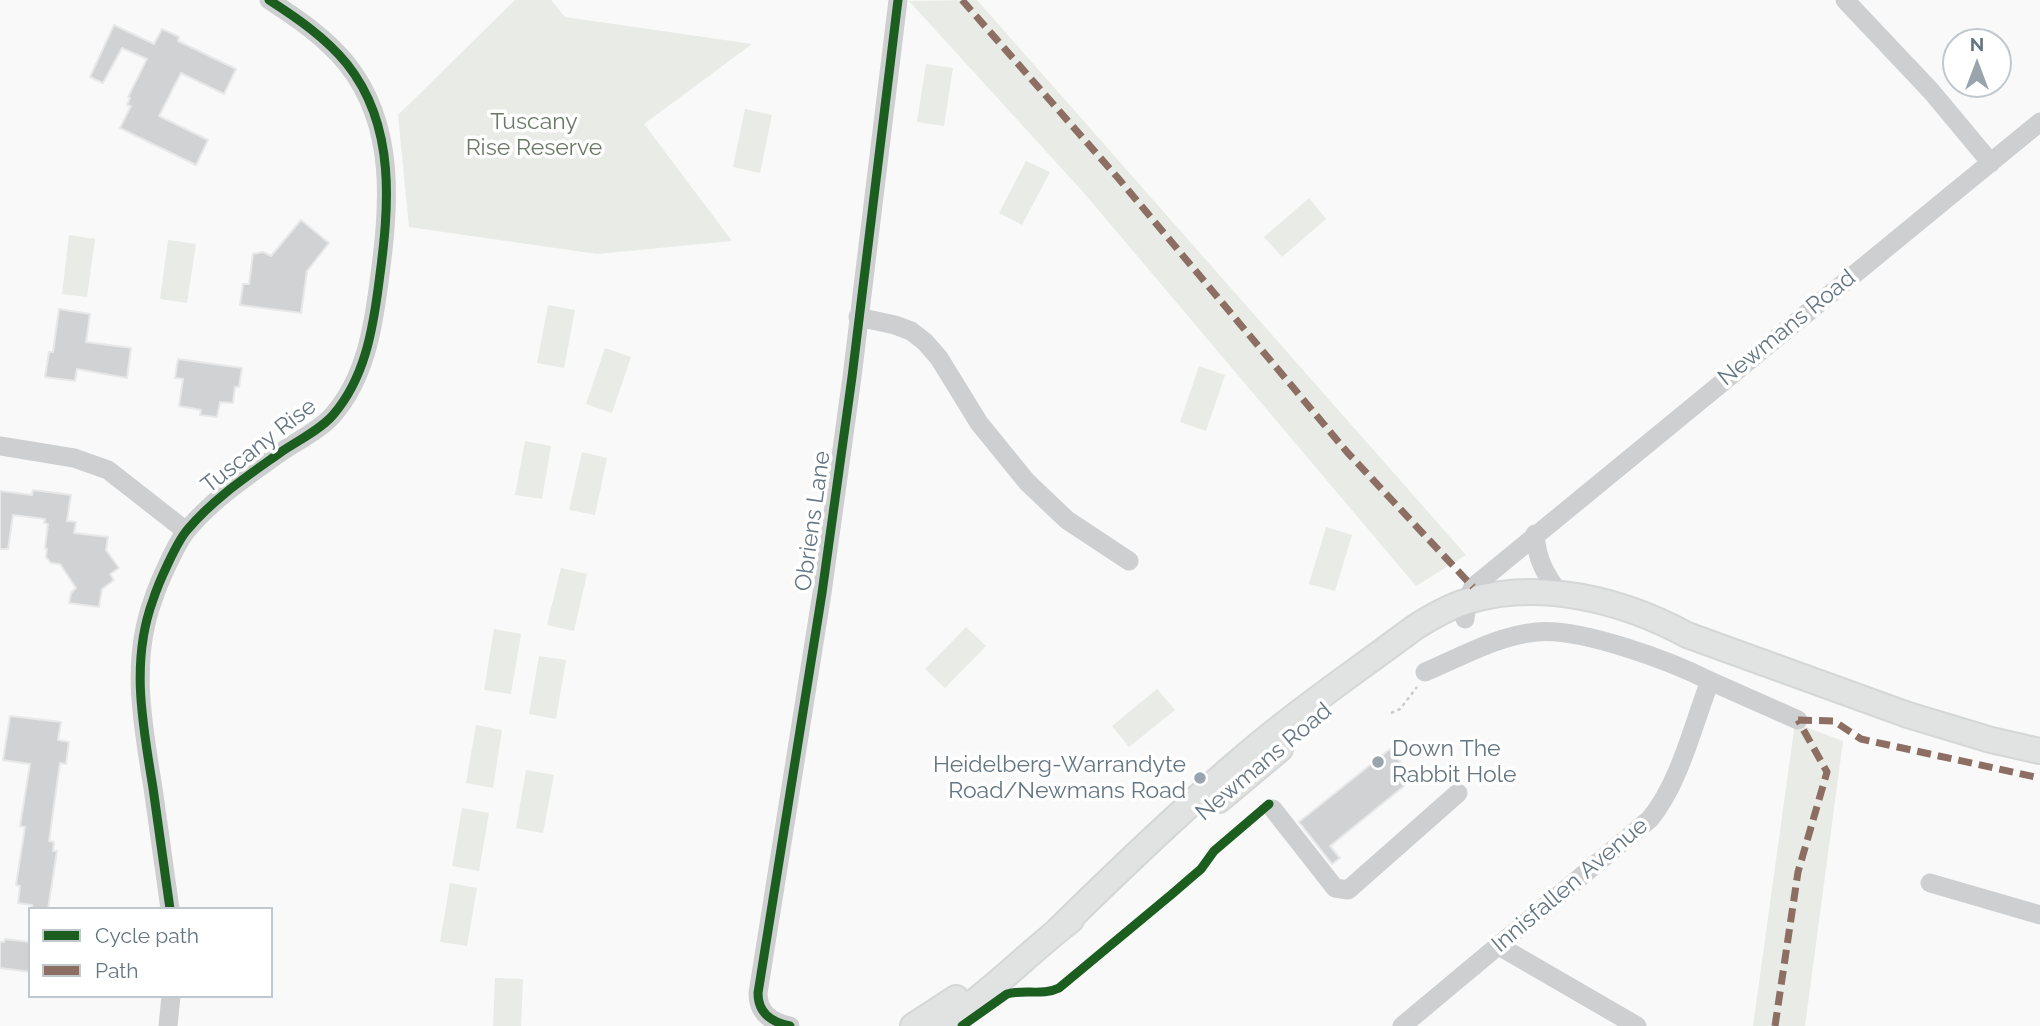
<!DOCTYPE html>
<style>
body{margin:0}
#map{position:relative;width:2040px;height:1026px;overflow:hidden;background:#f9f9f9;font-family:Raleway,sans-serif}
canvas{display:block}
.legend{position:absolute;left:28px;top:907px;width:245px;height:91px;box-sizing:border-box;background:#fff;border:2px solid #c1c8cd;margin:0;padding:9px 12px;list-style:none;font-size:21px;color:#657683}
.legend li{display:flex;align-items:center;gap:14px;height:35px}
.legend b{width:35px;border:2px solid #c1c8cd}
.north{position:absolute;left:1942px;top:28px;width:70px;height:70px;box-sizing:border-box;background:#fff;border:2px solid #c1c8cd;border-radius:50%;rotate:0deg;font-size:19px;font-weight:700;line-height:28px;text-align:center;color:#657683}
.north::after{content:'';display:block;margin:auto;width:24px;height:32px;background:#99a4ac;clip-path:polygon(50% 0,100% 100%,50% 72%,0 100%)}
</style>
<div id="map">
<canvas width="2040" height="1026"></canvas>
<ul class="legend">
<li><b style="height:9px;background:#1b5e20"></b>Cycle path</li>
<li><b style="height:9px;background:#8d6e63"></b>Path</li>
</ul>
<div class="north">N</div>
</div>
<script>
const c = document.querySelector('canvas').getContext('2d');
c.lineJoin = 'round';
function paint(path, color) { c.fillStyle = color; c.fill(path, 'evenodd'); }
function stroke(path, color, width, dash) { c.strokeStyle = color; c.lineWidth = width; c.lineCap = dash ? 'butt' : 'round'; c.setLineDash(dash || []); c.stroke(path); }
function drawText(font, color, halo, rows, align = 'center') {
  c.font = font + ' Raleway,sans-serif'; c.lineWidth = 7; c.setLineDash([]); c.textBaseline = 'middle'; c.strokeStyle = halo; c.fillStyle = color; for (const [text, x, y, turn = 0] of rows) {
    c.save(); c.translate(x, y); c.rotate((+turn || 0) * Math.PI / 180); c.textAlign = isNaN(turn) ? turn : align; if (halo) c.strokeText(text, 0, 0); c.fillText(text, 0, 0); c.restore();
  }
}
paint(new Path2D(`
 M515,0H551L565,17L752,44L644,124L732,241L597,254L409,227L398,115Z
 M977,0L1466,555L1416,586L1084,193L909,1Z
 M926,64L953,68L944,126L917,122Z
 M745,109L772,115L760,173L733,167Z
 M1026,161L1050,172L1022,225L999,213Z
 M1309,198L1326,219L1282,257L1264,237Z
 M69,235L95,239L87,297L62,294Z
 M168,240L196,244L187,303L160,299Z
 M548,305L575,310L564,368L537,363Z
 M605,348L631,357L612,413L586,404Z
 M1199,366L1225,375L1206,431L1180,422Z
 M525,441L551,446L542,499L515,495Z
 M582,452L607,458L595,515L569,510Z
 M1326,527L1352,535L1335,591L1309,584Z
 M561,568L587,574L574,631L547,625Z
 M966,627L986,646L945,688L925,669Z
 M494,629L521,634L511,694L484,690Z
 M539,656L566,660L556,719L529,714Z
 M1157,689L1175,710L1129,747L1112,726Z
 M1795,723L1843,741L1805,1026H1753Z
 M476,725L502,730L493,788L466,783Z
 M526,770L554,775L543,833L516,828Z
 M462,808L489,813L479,871L452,866Z
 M450,883L477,888L467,946L440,942Z
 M495,978L523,979L521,1026H493Z`), '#e8ebe6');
const building = new Path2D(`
 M114,25L154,44L162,29L179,37L178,41L236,69L224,94L181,73L159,116L208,140L196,165L120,128L131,106L127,105L130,98L128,97L147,59L122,48L103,83L90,77Z
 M301,220L329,243L307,271L301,313L240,305L243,284H249L253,254L263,252L271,256Z
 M59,309L90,314L86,342L131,348L127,378L77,369L75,381L45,377L49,352H53Z
 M178,359L242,368L239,387H235L233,403L220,402L217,417L200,415L201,410L179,406L183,379L175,378Z
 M33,490L71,495L67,521L76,522L74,533L108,537L106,550L119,568L110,574L114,580L102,589L99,607L69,603L71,593L76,588L60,564L51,563L46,557L47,549L45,548L48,524L44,523L45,519L13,515L8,549H0V491L32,495Z
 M10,716L61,722L58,740L69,742L66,764L60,763L49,841L54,842L53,851H57L48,909H32V905L18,903L20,886L16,885L25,827L20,826L30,764L3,760Z
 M1390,749L1414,778L1330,846L1340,858L1332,864L1299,822Z
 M5,939L30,942V972L0,968V942H4Z`);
paint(building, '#d0d2d3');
stroke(building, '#e8e8e8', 2);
const major = new Path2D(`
 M1219,800L1280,749
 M1058,930C1116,873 1175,816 1237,763C1293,714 1355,672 1414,628C1431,617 1448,607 1468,601C1539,579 1623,600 1687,635L1908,715L1991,740L2040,751
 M913,1026L956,998
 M942,1026C989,994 1027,954 1071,920`);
stroke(major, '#d5d6d7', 28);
stroke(new Path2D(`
 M1391,713L1400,709L1417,687`), '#cbcccd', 2.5, [3.5, 3.5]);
stroke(new Path2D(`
 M1845,0L1931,91L1991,163
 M858,317L895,325L911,331L925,342L939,358L979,423L1027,482L1067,520L1129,561
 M0,446L74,458L108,470L186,531
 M1535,534C1537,561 1545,573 1560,595
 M1465,619L1467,601L1473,587L2040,122
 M1710,681L1798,720
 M1273,809L1335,888L1348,890L1458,793
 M1930,883L2040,915
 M170,909C164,869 159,828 153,788C143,726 130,662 153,600C158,584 177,541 188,529C214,498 249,475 281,452C297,441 320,430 333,415C365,378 373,329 379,282C389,208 397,127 347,64C326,38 297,18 269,0
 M1499,946L1637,1026
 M168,1026L171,996
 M790,1026C771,1022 758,1013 758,993L822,593L852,377L898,0
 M1402,1026L1650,819C1680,782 1693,725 1710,681C1671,661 1579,627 1536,632C1497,636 1461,657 1425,672`), '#cecfd0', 19);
stroke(major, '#e1e2e2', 24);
stroke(new Path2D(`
 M962,0L1118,178L1347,452L1473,587
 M1798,720L1834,721L1861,739L2040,778
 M1775,1026L1798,872L1827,772L1798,720`), '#8d6e63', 7, [14, 7]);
stroke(new Path2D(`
 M170,909C164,869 159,828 153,788C143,726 130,662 153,600C158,584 177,541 188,529C214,498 249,475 281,452C297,441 320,430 333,415C365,378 373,329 379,282C389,208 397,127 347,64C326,38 297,18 269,0
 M790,1026C771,1022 758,1013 758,993L822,593L852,377L898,0
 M962,1026L1007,994C1024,989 1043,996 1059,988L1172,894L1201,869L1214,851L1269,804`), '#1b5e20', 9);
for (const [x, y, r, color] of [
 [1378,762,7,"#99a4ac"],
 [1200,778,7,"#99a4ac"]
]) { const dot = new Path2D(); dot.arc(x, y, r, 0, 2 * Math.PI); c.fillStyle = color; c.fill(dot); stroke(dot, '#fff', 2.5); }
drawText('23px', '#687a64', '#fff', [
 ["Tuscany",534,122],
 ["Rise Reserve",534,148]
]);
drawText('23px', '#657683', '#fff', [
 ["Newmans Road",1787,328,-39],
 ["Tuscany Rise",259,446,-38],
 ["Obriens Lane",813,521,-82],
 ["Newmans Road",1264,762,-40],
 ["Innisfallen Avenue",1570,885,-40]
]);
drawText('23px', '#657683', '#fff', [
 ["Down The",1392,749],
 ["Rabbit Hole",1392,775],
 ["Heidelberg-Warrandyte",1186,765,"right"],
 ["Road/Newmans Road",1186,791,"right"]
], 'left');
</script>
